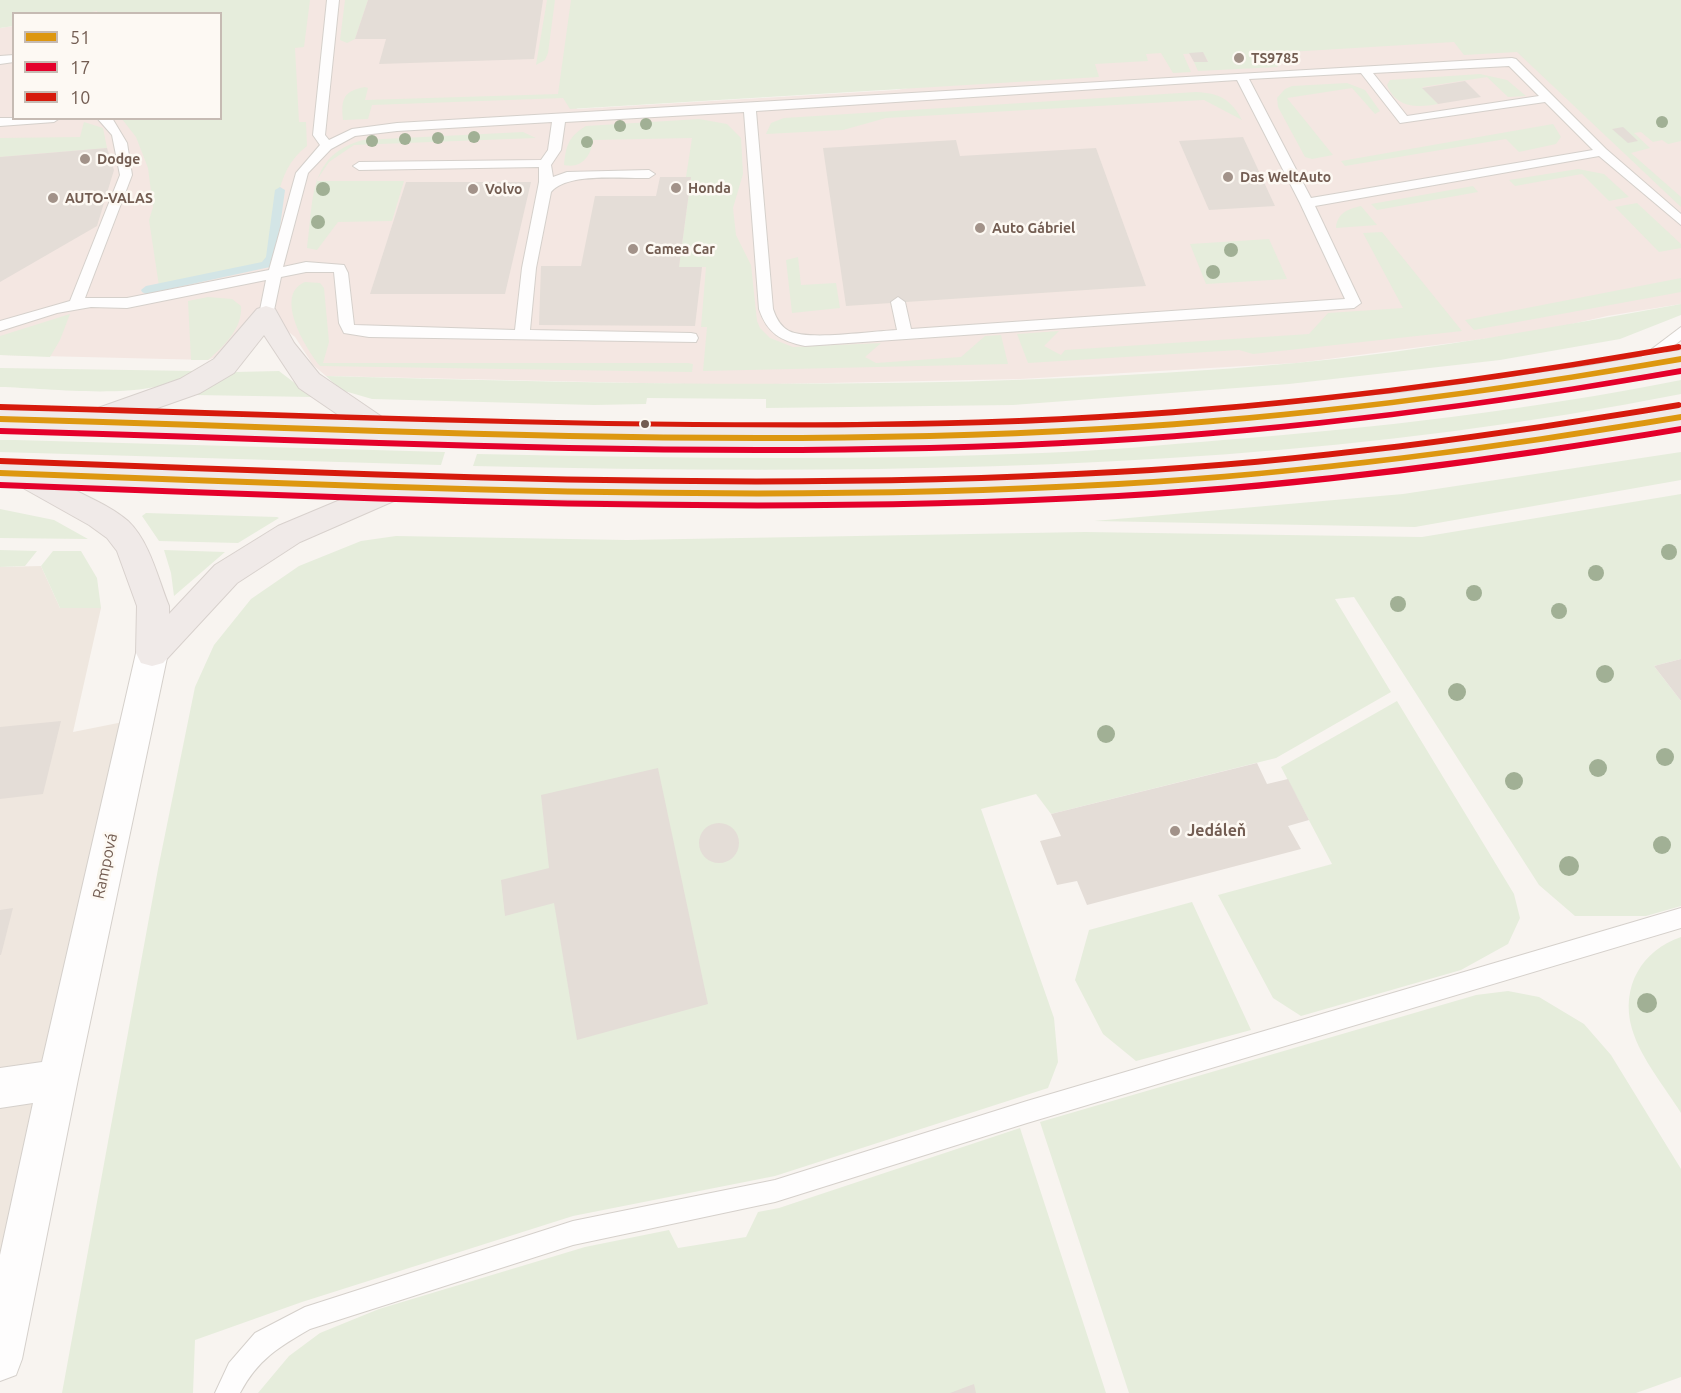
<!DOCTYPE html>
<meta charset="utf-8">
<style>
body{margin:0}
#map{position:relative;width:1681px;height:1393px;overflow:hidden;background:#f8f4f0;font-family:Ubuntu,sans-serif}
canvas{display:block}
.legend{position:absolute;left:12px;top:12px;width:210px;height:108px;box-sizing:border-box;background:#fdf9f3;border:2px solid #c6bbb3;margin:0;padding:8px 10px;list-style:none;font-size:18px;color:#735d52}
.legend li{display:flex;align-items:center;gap:12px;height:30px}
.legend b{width:30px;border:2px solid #c6bbb3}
</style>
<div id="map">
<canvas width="1681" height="1393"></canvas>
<ul class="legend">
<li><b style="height:8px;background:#dd9710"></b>51</li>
<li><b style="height:8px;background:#e4002b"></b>17</li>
<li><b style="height:8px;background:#d61a0c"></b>10</li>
</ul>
</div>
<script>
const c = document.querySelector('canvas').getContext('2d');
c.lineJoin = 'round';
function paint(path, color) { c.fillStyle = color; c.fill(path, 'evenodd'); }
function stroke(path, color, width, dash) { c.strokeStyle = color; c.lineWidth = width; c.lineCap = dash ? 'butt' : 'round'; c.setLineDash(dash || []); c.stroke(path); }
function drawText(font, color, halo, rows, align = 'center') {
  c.font = font + ' Ubuntu,sans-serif'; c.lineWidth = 5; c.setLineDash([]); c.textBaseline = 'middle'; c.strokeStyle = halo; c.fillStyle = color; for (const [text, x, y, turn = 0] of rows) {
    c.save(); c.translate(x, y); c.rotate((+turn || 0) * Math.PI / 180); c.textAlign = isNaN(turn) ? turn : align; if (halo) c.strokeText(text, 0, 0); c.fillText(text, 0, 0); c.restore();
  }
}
paint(new Path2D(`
 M41,566L60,608H101L73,732L153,716L0,1359V567Z`), '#efe7df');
paint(new Path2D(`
 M128,0H596L577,109L896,90L1133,52L1243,51L1429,38L1489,39L1681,104V304L1607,316L1537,332L1297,363L1020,379L730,385L326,376L313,365L295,337L267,315L243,346L208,360L0,355V28L13,26L14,118H220V14L81,13Z`), '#f4e7e2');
paint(new Path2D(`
 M0,0H310L304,47L295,48L299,122H306L307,146C273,171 275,219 270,258L258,266L159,286L149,220L153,207L148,168L136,137L122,119L220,118V14H98L97,11L81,14H14L13,26L0,28Z
 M345,0H368L355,39L347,43L340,40Z
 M547,0H555L548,53L545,60L536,65Z
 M571,0H1681V141L1668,144L1662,140L1653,142L1641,132L1634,133L1650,148L1631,153L1681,197V207L1517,52L1464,55L1454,42L1272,53L1278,67L1198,71L1194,62L1208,61L1203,53L1183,54L1191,72L1173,73L1161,53L1146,54L1148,61L1095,64L1099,77L570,109L563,98L372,105L368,119L343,120C341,99 343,91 365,87L368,88L365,100L558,94Z
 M1480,74L1507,80L1526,96L1508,97L1487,77L1422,87L1438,104C1417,108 1396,108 1387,85L1390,80Z
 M1347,83L1365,90L1380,111L1375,114L1352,88L1287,98L1333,155L1312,159L1305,157L1278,107L1277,98L1285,89L1292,86Z
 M1196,92C1219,93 1231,99 1242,120L1204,100L886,118L843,130L766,134L771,123L784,118Z
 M699,119L727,124L741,138L743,174L733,208L736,235L751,265L757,321L760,328L770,338L793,347L881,343L865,357L876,363L961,357L985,336L1001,335L1008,364L703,371L707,327H701L706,267H679L691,177H686L692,138L593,140C591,156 582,169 564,165C566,146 568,137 586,126Z
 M84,122L103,128L107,148L0,157V138L80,137Z
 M1553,124L1561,137L1556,144L1519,152L1506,139L1345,166L1341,161Z
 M523,132L536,138L354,145L329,162L316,181H404L392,221L338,222L317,250L307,248C314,201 307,155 363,140Z
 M1578,169L1604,174L1629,197L1609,201L1582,174L1515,186L1509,180Z
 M1473,186L1478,192L1377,210L1371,204Z
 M1637,203L1681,244V248L1659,252L1615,207Z
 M1361,206L1377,225L1336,228C1337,213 1348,209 1361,206Z
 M1382,232L1462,331L1253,354L1239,350L1028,363L1017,334L1059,331L1044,346L1061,355L1065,350L1309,334L1328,313L1403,308L1363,233Z
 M1269,239L1287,279L1206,284L1190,244Z
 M798,257L801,285L836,283L840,308L792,313L786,260Z
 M1681,278V292L1474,330L1465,320Z
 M305,282L320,283L324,288L329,342L323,363H688L693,364L692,372L320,366C306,349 273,295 305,282Z
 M208,297L232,299L241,306C243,328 223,347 208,360H191L188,301Z
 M1681,304V315L1620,339L1500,360L1289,384L1013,405L766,408V399L647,398L646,404L594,405L372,399L341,390L326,376C649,385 974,392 1296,363C1426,351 1554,327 1681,304Z
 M70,314L60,340L50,357L0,355V336Z
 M0,368L195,371C154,403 52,388 0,387Z
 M279,371L313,397L195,395L235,372Z
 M1681,380V394C1283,473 877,475 473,466L477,454C665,458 853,461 1042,453C1102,451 1163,445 1223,440C1377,428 1530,410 1681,380Z
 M0,440H15L445,452L441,465L0,452Z
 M1681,452V480L1415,527L1094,521L1403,494Z
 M1681,494V659L1654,666L1681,701V906L1646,916H1575L1539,885L1354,597L1335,599L1391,692L1276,758L1051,814L1036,794L981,809L1054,1018L1058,1062L1048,1088L775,1176L573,1216L302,1302L195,1340L193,1393H62L158,869L195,687L214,645L251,599L299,566L361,541L396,536L627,540L1085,532L1422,537Z
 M0,509L54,520L88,539L0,538Z
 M146,513L277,517L279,518L238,543L159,541L142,516Z
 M0,550L37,551L25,566L0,567Z
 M164,550L225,552L174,596L171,573Z
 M53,551H81L97,578L101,608H60L41,566Z
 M1397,701L1514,894L1520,918L1508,944L1461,970L1301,1016L1273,998L1218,895L1332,864L1281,767Z
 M1192,902L1251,1030L1136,1061L1103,1034L1075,980L1089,930Z
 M1681,937V1113C1665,1087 1641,1059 1632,1029C1620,987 1642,950 1681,937Z
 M1508,991L1539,997L1584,1024L1611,1055L1681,1169V1377L1636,1393H1129L1040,1122L1476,995Z
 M1020,1128L1106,1393H258L289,1356L320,1333L379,1309L585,1247L669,1230L678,1248L746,1237L758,1212L779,1208Z`), '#e6eddc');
paint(new Path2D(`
 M280,187L285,190L276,257L270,267L146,294L142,292L141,290L146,286L262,262L266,257L275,190Z`), '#d3e5e6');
paint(new Path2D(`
 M368,0H543L534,59L379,64L386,39H355Z
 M1203,52L1208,62H1194L1189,53Z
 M1465,81L1481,97L1438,104L1422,88Z
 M1623,127L1638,141L1628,143L1612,129Z
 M1243,137L1275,206L1209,210L1179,141Z
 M956,140L960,156L1096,148L1146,286L846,306L823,148Z
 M107,148L114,170L97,226L0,282V157Z
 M660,177H691L679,267H702L695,326L539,325L541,266H581L595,196H656Z
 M406,182H531L505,294H370Z
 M1681,659V701L1654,666Z
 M61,721L43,794L0,799V727Z
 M1257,763L1267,784L1288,779L1309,820L1288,826L1301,849L1087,905L1077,881L1057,885L1040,841L1061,836L1051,814Z
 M658,768L708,1004L577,1040L554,903L505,916L501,880L549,868L541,795Z
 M699 843a20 20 0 1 1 40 0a20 20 0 1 1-40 0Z
 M13,908L1,955H0V910Z
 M974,1384L976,1393H950Z`), '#e4ddd7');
const lane = new Path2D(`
 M327,0H339L325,135L329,140L352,129L397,123L1512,58L1516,59L1606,149L1681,214V225L1599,156L1315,206L1361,303L1354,308L805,346C781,341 767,333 759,309L744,112L565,122L561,150L551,165L553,177L567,172L649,170L655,174L649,178C624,179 568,172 551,192L536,268L530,330L691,333L696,334L698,338L696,342L369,337L344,333L339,323L334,272H306L281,277L273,315L266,320L259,315L266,280L127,308L91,307L57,313L0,331V321L70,301L120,175L112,135L97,118H112L127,143L132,175L85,298H127L269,270L296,173L320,145L313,135ZM1509,66L1539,96L1407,116L1373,73ZM1361,73L1400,123L1545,102L1593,150L1311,198L1249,79ZM1237,80L1300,203L1345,299L911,329L905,302L898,297L891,302L897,330C872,331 809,341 789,331C780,326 776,318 773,309L756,111ZM552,122L548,150L541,160L359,162L353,166L359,170L539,167V182L522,268L515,330L354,325L348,273L344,265L306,262L283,267L308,173L331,149L355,136L397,131Z
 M14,55V62L0,64V56Z
 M0,118H60L54,122L0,126Z
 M1681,327V340L1642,372H1632L1630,368L1632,364Z
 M1681,908V928L1027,1123L775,1202L573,1245L310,1329C279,1347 258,1359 240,1393H215L229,1363L255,1333L305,1307L573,1221L775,1180L1027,1101Z`);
const street = new Path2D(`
 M152,640L163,643L168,653L78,1079L22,1359L16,1375L0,1381V1255L33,1103L0,1108V1068L42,1062L136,653L141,643Z`);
const highway = new Path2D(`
 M266,306L275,309L294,343L319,374L385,419L462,422L808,427L1114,418L1399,393L1587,366L1681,350V368C1461,409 1240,435 1016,444C678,456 339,437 0,429V409L96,411L98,408L180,379L214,359L257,309ZM264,335L299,388L343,418L146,412L200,393L234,373Z
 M1681,407V427L1520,454L1358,475L1114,495L904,502L775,503L403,497L300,542L237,583L163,663L152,666L141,663L136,653L137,606L117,551L107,538L89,525L16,484H0V462C372,473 746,495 1118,473C1307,462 1494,438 1681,407ZM67,486L352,495L278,526L215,565L169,614V606C158,579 150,542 128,521C111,506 87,497 67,486Z`);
stroke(lane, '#d5d0cb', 2);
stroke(street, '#d5d0cb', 2);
stroke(highway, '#d8d1cd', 2);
paint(lane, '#fefdfd');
paint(street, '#fefdfd');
paint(highway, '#f0eae8');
paint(new Path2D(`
 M1681,356V362C1489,395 1296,421 1101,432C734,453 367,432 0,422V416C367,426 734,447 1101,426C1296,415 1489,390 1681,356Z
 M1681,414V420C1494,451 1307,476 1118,487C745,508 372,489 0,476V470C372,483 745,502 1118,481C1307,471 1494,445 1681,414Z`), '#dd9710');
paint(new Path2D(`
 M1681,368V374C1489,407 1296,433 1101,444C734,465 367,444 0,434V428C367,438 734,459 1101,438C1296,427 1489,402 1681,368Z
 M1681,426V432C1494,463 1307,489 1118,499C745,520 372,501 0,488V482C372,495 745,514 1118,493C1307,482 1494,457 1681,426Z`), '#e4002b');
paint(new Path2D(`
 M1679,344L1681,345V349L1679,350C1487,383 1294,409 1100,420C965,428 829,428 694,427C462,425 231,416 0,410V404C231,410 462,420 694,422C829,423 965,422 1100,414C1294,403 1487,378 1679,344Z
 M1679,402L1681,403V407L1679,408C1493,439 1305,465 1116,475C744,496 372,477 0,464V458C372,471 744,490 1116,469C1305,459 1493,433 1679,402Z`), '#d61a0c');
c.fillStyle = '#a1b095';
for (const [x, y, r] of [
 [1662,122,6],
 [646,124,6],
 [620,126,6],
 [474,137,6],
 [438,138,6],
 [405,139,6],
 [372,141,6],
 [587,142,6],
 [323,189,7],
 [318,222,7],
 [1231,250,7],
 [1213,272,7],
 [1669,552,8],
 [1596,573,8],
 [1474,593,8],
 [1398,604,8],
 [1559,611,8],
 [1605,674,9],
 [1457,692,9],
 [1106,734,9],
 [1665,757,9],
 [1598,768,9],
 [1514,781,9],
 [1662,845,9],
 [1569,866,10],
 [1647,1003,10]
]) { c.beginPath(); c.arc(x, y, r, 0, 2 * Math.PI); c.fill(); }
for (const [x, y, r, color] of [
 [1239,58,6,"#a29289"],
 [85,159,6,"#a29289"],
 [1228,177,6,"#a29289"],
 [676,188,6,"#a29289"],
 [473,189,6,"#a29289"],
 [53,198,6,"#a29289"],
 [980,228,6,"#a29289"],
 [633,249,6,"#a29289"],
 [645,424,5,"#735d52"],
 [1175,831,6,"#a29289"]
]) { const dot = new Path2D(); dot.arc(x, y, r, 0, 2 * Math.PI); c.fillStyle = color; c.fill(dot); stroke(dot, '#fdf9f3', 2); }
drawText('bold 14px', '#735d52', '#fdf9f3', [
 ["TS9785",1251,58],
 ["Dodge",97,159],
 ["Das WeltAuto",1240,177],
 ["Honda",688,188],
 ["Volvo",485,189],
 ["AUTO-VALAS",65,198],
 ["Auto Gábriel",992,228],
 ["Camea Car",645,249]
], 'left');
drawText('bold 16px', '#735d52', '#fdf9f3', [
 ["Jedáleň",1187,831]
], 'left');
drawText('16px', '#735d52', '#fdf9f3', [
 ["Rampová",105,866,-78]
]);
</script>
